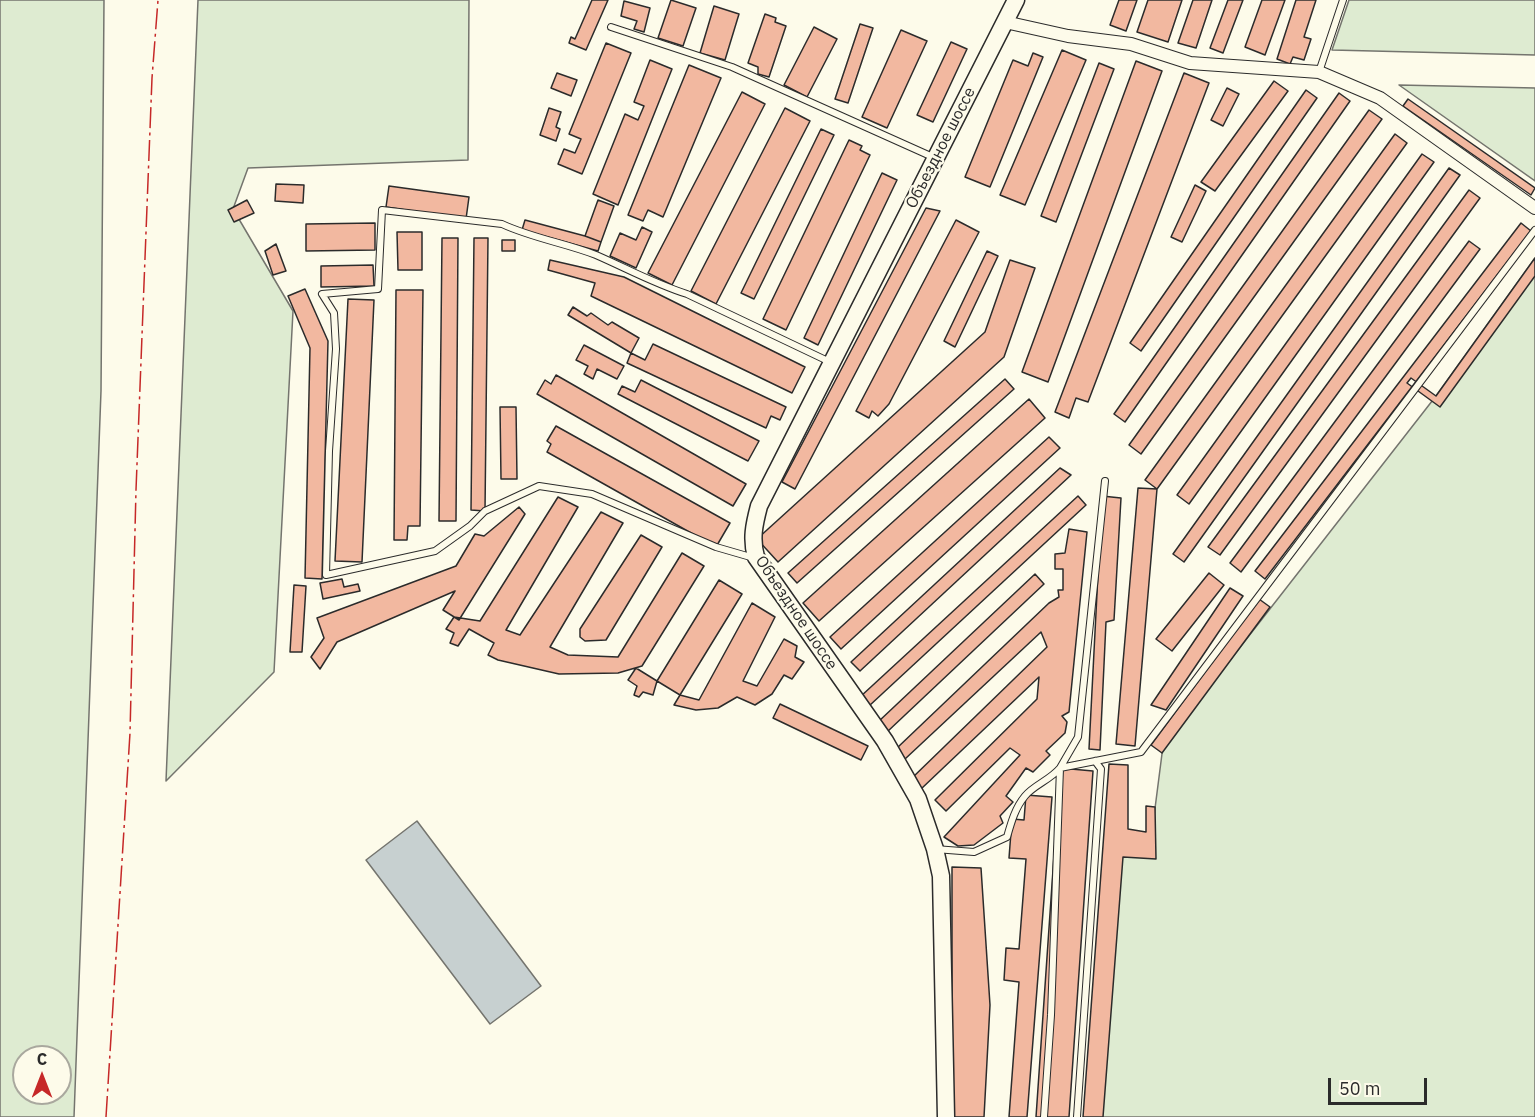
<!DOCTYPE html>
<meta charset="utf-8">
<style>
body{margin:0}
#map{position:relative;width:1535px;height:1117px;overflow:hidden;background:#fdfbea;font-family:"IBM Plex Sans",sans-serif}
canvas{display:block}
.north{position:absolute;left:12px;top:1045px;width:60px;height:60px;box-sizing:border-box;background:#fdfbea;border:2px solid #a9a89e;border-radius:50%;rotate:0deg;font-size:16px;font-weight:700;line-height:24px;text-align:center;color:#2b2b2b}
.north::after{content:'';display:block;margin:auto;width:21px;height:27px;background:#c62828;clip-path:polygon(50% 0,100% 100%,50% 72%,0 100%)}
.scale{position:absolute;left:1328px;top:1078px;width:99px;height:27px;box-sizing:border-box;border:3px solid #2b2b2b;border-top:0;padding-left:8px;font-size:18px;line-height:21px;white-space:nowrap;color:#2b2b2b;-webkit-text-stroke:4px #fdfbea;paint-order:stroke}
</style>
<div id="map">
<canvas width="1535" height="1117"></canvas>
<div class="north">С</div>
<div class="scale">50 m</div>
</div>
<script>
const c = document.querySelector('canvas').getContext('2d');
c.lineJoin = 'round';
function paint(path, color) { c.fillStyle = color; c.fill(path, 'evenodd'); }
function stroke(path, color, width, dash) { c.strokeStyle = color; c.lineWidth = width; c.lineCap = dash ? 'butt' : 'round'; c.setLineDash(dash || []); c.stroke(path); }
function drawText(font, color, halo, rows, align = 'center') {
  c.font = font + ' "IBM Plex Sans",sans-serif'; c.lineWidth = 4.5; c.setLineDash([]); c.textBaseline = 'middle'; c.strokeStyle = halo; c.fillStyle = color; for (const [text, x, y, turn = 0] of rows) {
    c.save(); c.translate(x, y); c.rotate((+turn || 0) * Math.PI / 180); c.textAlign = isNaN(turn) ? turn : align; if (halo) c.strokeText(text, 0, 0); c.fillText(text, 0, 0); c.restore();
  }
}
const green = new Path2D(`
 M0,0H104L101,391L74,1117H0ZM24,1057H60V1093H24Z
 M198,0H469L468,160L248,168L233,209L293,311L274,672L166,781Z
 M1349,0H1535V55L1332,50Z
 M1399,85L1535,88V181Z
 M1535,258V1117H1102L1116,865L1153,824L1163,746L1436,396Z`);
paint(green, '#deebd1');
stroke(green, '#74746e', 1.5);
const water = new Path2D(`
 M417,821L541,986L490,1024L366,860Z`);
paint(water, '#c7d0d0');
stroke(water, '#74746e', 1.5);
const building = new Path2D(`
 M592,0H608L586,50L569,43L571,37L575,39Z
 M671,0L696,8L683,46L658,38Z
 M1119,0H1137L1126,31L1110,25Z
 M1148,0H1182L1168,42L1137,32Z
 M1193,0H1212L1196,48L1178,43Z
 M1228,0H1243L1223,53L1210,48Z
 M1262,0H1285L1265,55L1245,47Z
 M1296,0H1316L1304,37L1311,39L1304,60L1293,57L1290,64L1277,59Z
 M624,1L650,8L644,32L634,29L637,21L621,16Z
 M714,6L739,14L725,60L700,53Z
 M765,14L776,18L775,22L786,26L769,77L758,74V67L748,63Z
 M860,24L873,28L848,103L835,99Z
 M814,27L837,39L807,97L784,85Z
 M901,30L927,41L887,128L862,117Z
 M951,42L967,49L933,122L917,115Z
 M606,43L631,53L582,174L558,164L564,149L575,153L581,139L569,134Z
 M1062,50L1086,60L1025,205L1000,195Z
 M1033,53L1043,57L990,187L965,177L1013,60L1028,66Z
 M650,60L672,69L618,205L593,194L625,114L638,120L644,106L634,102Z
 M1136,61L1162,71L1048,382L1022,372Z
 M1099,63L1114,69L1056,222L1041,216Z
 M689,65L721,78L663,217L648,210L643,221L628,215Z
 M557,73L577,80L571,96L551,88Z
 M1184,73L1209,83L1088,402L1076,398L1069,418L1055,412Z
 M1274,81L1288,91L1215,191L1201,182Z
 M1227,88L1239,94L1223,126L1211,120Z
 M1306,90L1317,98L1141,351L1130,343Z
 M742,92L765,104L672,285L648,273Z
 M1339,93L1350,101L1125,422L1114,414Z
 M1408,99L1535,188L1531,195L1403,106Z
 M549,108L561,112L556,127L560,129L556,141L540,135Z
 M785,108L810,121L716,304L691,291Z
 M1369,110L1382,119L1141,454L1129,445Z
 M821,129L834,135L754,299L741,293Z
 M1395,134L1407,143L1157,489L1145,480Z
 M849,140L862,146L860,150L870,155L786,330L763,319Z
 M1422,154L1434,162L1189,504L1177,495Z
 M1449,168L1460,175L1184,562L1173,554Z
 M882,173L897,180L818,345L804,338Z
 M276,184L304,185L303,203L275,201Z
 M1195,185L1206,191L1182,242L1171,237Z
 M389,186L469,197L466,219L386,207Z
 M1469,190L1480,198L1220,555L1208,547Z
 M247,200L254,213L234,222L228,210Z
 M598,200L614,206L601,242L585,236Z
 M926,208L940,211L795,489L782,482Z
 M525,220L585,236L601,242L598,251L522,230Z
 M956,220L979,232L889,404L878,416L872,411L869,418L856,411Z
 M375,223V250L306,251V224Z
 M1521,223L1531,231L1265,579L1255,571Z
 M642,227L652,232L636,268L610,256L620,233L636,240Z
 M397,232H422V270H398Z
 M442,238H458L456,521H439Z
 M474,238H488L485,511L471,510Z
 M502,240H515V251H502Z
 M1469,241L1480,249L1241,572L1230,563Z
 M276,244L286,271L273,275L265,251Z
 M987,251L998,256L955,347L944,341Z
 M1535,258V276L1440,407L1407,383L1411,378L1436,396Z
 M550,260L624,277L805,367L792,393L591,296L595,283L548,270Z
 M1010,260L1035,268L1004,357L778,562L757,539L985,332Z
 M373,265L374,286L321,287V266Z
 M305,289L328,341L322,579L305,578L310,348L288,296Z
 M396,290H423L420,526H408L407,540H394Z
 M348,299L374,300L362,562L335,561Z
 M573,307L587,316L591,313L608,325L612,322L639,338L631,353L568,315Z
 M653,344L786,407L780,420L771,416L766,428L627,363L631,353L645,360Z
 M584,345L624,366L617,379L597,369L593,379L584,374L588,366L576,360Z
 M556,375L746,484L733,506L537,394L545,380L551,384Z
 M1005,379L1014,389L797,583L788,573Z
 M641,380L759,441L748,461L618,394L622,386L635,392Z
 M1029,399L1045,418L819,621L803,603Z
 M500,407H516L517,479H501Z
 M556,426L730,523L716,547L547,452L551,444L547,441Z
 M1049,437L1060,448L841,649L830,637Z
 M1060,468L1071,475L860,671L851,662Z
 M1138,488L1157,489L1135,746L1116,744Z
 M1078,496L1086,505L869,706L860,697Z
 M1102,496L1121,498L1114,620L1106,622L1100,750L1089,749Z
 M558,497L578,507L506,630L520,635L601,512L623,523L550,647L568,655L618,657L682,553L704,566L642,666L618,673L559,674L498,660L488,655L494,643L469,629L458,646L450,643L454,633L446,629L454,617L480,621Z
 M519,507L525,514L459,620L443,610L455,591L337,642L320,669L311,657L324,638L317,618L456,566L475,534L484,536Z
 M1069,529L1087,532L1069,712L1062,716L1067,722L1065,733L1046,751L1050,755L1033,772L1026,768L1006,796L1013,802L1000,816L1003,823L974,845L958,846L944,837L1020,755L1010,748L946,811L935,800L1037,699L1039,677L921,789L911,779L1047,647L1041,632L905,759L897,748L1049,603L1059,597L1058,590H1063V569H1055V554L1065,553Z
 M641,535L662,547L606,640L585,641L580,637V629Z
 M1209,573L1224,585L1172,651L1156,639Z
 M1035,574L1044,584L887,732L878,722Z
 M342,579L344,587L358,584L360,591L323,599L320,583Z
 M719,580L742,594L680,695L657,681Z
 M294,585L306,586L302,652H290Z
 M1230,588L1243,596L1166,710L1151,705Z
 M1259,599L1270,607L1162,753L1151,745Z
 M752,603L775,617L743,681L757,686L784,639L797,646L795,657L804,662L792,679L784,675L772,694L755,705L737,697L718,708L696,710L674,705L680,695L699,700Z
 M636,668L657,681L653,695L643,692L639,697L634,695L637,686L628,680Z
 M780,704L868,746L861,760L773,718Z
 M1109,764L1128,765V829L1146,832V806L1155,807L1156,859L1123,857L1103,1117H1083Z
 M1060,768L1093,771L1069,1117H1036Z
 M1026,795L1052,797L1027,1117H1009L1019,982L1004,980L1006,948L1019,949L1026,859L1009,858L1012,819L1024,820Z
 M952,867L981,868L990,1005L984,1117H952Z`);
paint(building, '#f2b8a0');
stroke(building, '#2b2b2b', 1.5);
const lane = new Path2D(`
 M611,27L732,67L935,158
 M1319,72L1343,0
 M754,558L716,547L592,494L539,486L485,511L470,526L435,551L326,575L329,451L336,349L334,313L322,294L378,289L382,210L502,224C532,238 565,243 596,255C626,268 655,284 687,294L830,362
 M935,849L974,852L1007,837C1011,823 1015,808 1025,796C1034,785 1050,780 1060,768L1141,752L1535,230
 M1044,1117L1051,1015L1060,768L1078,737L1105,481
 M1077,1117L1101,769L1095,761`);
const street = new Path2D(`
 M1005,22L1068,36L1131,44L1190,63L1319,72L1380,98L1535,208`);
const secondary = new Path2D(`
 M946,1117L941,876L935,849L918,799L885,741L756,557C751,539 754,525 759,506L1016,0`);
stroke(lane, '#2b2b2b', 8);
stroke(street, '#2b2b2b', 14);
stroke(secondary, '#2b2b2b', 19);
stroke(lane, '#fdfbea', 6);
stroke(street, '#fdfbea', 12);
stroke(secondary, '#fdfbea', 16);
stroke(new Path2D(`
 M106,1117L130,733L136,490L152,78L158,0`), '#c62828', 1.5, [21, 4.5, 3, 4.5]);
drawText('16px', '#2b2b2b', '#fdfbea', [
 ["Объездное шоссе",941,148,-63],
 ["Объездное шоссе",796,613,56]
]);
</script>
